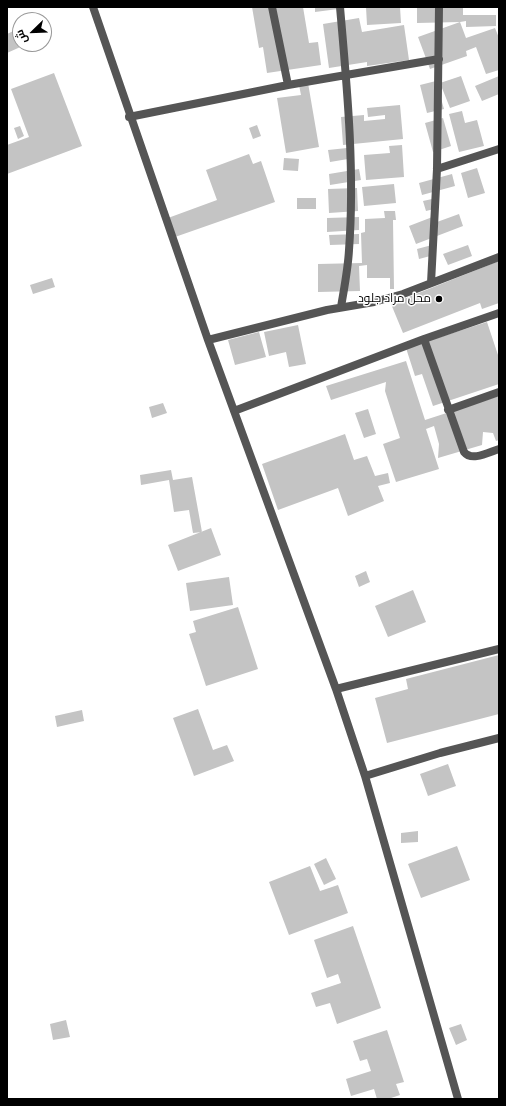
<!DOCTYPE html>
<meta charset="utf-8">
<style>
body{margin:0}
#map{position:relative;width:506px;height:1106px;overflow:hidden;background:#fff;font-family:"Varela Round",Cairo,sans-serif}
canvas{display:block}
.frame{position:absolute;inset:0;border:8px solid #000;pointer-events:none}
.north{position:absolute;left:12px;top:12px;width:40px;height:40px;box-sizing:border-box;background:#fff;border:1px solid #999;border-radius:50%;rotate:247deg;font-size:11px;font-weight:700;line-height:16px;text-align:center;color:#000}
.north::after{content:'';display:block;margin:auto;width:14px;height:18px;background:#000;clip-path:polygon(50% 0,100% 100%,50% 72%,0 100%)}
</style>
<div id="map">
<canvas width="506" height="1106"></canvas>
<div class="frame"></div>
<div class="north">ش</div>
</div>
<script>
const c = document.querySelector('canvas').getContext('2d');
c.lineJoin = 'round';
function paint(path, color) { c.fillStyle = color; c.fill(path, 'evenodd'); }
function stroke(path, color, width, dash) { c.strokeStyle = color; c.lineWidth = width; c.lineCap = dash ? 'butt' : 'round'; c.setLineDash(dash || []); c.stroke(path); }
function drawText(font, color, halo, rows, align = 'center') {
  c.font = font + ' "Varela Round",Cairo,sans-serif'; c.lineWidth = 3; c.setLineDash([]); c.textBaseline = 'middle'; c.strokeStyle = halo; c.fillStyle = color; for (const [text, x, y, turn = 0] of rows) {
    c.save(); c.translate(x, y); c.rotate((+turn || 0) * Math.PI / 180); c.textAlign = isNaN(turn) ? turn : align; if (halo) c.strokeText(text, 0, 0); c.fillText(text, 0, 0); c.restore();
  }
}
paint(new Path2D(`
 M252,7H303L309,43L318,42L321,65L267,73L263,47L259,48Z
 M315,7H346V8L315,12Z
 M366,7H400L401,23L367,25Z
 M417,7H463V15H496V26L466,27V21L460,22L466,38L495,28L499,38V70L486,74L476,47L466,51L467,56L430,69L418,37L460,22L417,23Z
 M359,18L362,32L404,25L409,60L367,66V62L329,68L323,24Z
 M20,28V44H27L7,53V34Z
 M54,73L82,146L7,174V145L29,137L11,89Z
 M461,76L470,101L450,108L440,83Z
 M499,76V94L482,101L475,86Z
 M436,81L444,109L427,113L420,85Z
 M308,83L319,147L286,153L277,98L301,95L299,85Z
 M400,105L403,139L343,145L341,117L364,115V121L385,119V115L368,117L367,108Z
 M462,111L465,123L477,120L484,146L459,152L449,114Z
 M443,118L451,146L433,152L425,123Z
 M257,125L261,136L253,139L249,128Z
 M20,126L24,136L18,139L14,128Z
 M402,145L404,177L366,180L364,155L390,153L389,146Z
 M347,148L348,159L330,162L328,150Z
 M249,154L253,164L261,161L275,202L175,237L168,218L217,200L206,170Z
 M284,158L299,159L298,171L283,170Z
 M477,168L485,193L468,198L461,173Z
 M359,169L361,180L330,185L329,174Z
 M452,174L455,186L422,195L419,183Z
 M394,184L396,203L364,206L362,187Z
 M357,188L358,211L329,213L328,189Z
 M297,198H316V209H297Z
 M432,199L434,209L426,211L423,201Z
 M384,211H395L396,220H393L394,289H390V278H367V265L359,266L360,291L318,292V264L362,263L361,233L365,232V219L385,218Z
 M459,214L463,226L416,244L409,226L435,216L437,222Z
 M359,217V230L327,232V218Z
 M359,234V244L330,245L329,235Z
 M432,245L434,255L419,259L417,249Z
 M468,245L472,256L448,265L443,254Z
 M499,261V303L482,309L480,303L403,333L391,304Z
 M52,278L55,287L33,294L30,285Z
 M487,322L499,358V384L433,406L422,374L415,376L406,348Z
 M298,325L306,364L289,367L286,352L269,356L264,332Z
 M259,332L266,357L235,365L228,340Z
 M406,361L425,420L499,396V440L496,441L493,433L483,432L482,445L438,458L439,444L434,426L426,429L439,469L396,482L383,444L400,438L385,391L386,382L331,400L326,386Z
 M163,403L167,413L152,418L149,407Z
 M368,409L376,434L364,438L355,413Z
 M345,434L354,460L367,456L375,476L388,473L390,483L378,486L384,501L348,516L338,488L278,510L262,464Z
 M171,470L173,480L192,477L202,532L193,533L189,510L174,512L169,480L141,485L140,475Z
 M211,528L221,555L178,571L168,545Z
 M366,571L370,582L359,587L355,576Z
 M229,577L233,605L190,611L186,583Z
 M413,590L426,622L388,637L375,606Z
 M238,607L258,669L206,686L189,634L196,632L193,621Z
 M499,655V714L387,743L375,698L408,689L406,679Z
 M198,709L213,750L227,745L234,761L194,776L173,718Z
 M82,710L84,721L57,727L55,716Z
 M448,764L456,786L428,796L420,774Z
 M418,831V842L401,843V833Z
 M457,846L470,880L421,898L408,864Z
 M326,858L336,879L324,885L314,864Z
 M310,866L320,891L338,885L348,913L289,935L269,882Z
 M353,926L381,1008L337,1024L330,1003L316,1007L311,993L341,983L338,974L327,978L314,940Z
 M66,1020L70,1037L53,1040L50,1024Z
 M461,1024L467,1040L456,1045L449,1028Z
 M387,1030L404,1082L396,1084L400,1095L388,1099H377L374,1089L351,1096L346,1079L371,1071L367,1059L360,1061L353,1041Z`), '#c4c4c4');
stroke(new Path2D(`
 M93,7L208,340L336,689L365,776L458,1099
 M340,7C347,87 355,170 349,250C348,269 344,289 341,307
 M288,85L439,59
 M129,117L288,85L272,7
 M437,169L499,149
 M431,283L437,169L439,7
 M424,339L464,452C472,462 489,452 499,449
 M208,340L327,310L374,302L403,294L499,257
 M448,410L499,392
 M234,411L424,339L499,313
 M336,689L499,649
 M365,776L440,753L499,738`), '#555', 8);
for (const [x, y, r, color] of [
 [439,299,4,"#000"]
]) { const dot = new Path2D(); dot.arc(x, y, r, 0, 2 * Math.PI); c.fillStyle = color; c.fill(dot); stroke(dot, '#fff', 1.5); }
drawText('12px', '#000', '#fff', [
 ["محل مراد جلود",431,299]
], 'right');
</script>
